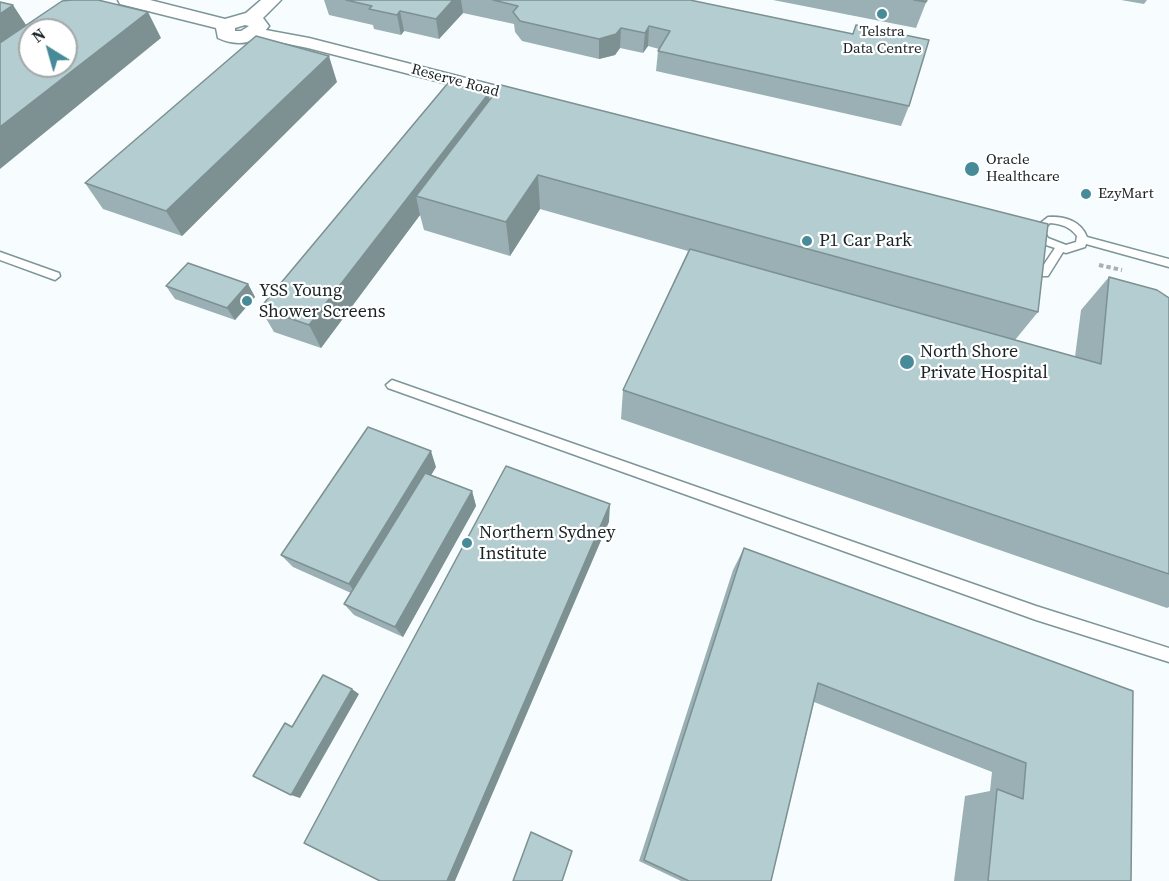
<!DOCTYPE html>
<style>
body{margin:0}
#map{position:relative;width:1169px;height:881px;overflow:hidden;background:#f7fdfe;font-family:"Source Serif 4",serif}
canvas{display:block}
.north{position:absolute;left:18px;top:18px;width:60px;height:60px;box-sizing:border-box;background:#fff;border:2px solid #a3a7a8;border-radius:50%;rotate:323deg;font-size:16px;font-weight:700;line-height:24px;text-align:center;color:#192325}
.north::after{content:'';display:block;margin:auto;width:21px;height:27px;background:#468b97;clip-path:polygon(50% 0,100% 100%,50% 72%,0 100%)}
</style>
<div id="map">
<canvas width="1169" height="881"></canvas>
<div class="north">N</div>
</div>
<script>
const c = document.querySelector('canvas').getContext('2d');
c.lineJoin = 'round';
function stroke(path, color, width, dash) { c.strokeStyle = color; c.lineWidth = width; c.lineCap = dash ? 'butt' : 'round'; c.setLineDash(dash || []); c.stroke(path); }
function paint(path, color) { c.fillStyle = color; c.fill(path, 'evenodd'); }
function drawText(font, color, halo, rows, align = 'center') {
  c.font = font + ' "Source Serif 4",serif'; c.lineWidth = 4.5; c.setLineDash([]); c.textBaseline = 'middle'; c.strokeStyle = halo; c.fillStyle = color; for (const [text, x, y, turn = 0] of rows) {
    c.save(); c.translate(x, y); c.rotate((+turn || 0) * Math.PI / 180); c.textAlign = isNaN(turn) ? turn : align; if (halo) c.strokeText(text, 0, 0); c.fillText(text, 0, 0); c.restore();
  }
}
const service = new Path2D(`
 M1048,217C1065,216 1081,221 1087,237L1169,259V267L1086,244L1085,247L1066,253L1063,252L1048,276H1023L1022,273L1023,270L1041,269L1055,248L1040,243L1033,229ZM1050,223C1062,224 1070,227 1077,236L1076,242L1066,245L1048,238L1043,230Z
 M0,252L59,273L60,276L55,280L0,260Z
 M392,380L1036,606L1169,648V662L1036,620L388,388L386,385Z`);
const minor = new Path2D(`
 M255,28L309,38L532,95L535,99L526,104L308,48L249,36L247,33L249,30Z`);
const tertiary = new Path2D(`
 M118,0H150L225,19L246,13L261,0H281L263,18L269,26C256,44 238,47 218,38L216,28L120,4ZM245,25L249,26L241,31H235V28Z`);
stroke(service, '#7d9599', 3);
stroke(minor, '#7d9599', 3);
stroke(tertiary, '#7d9599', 3);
stroke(new Path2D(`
 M1099,265L1122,270`), '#a9b1b2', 4, [4.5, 3]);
paint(service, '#fff');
paint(minor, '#fff');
paint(tertiary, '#fff');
paint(new Path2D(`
 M324,0H691L909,106L901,126L656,71L658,51L659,49L648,46L643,53L620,48L615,55L599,59L522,41L515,32L514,24L463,13L439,39L404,31L401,35L374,29L373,25L329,15Z
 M773,0H927L916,28Z
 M1121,0H1147L1144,4Z
 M337,82L182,236L103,209L85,183Z
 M489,93V101L1038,312L1015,340L1075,357L1081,310L1109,277L1169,574V607L1167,608L621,419L623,390L688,251L540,209L510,256L424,230L420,215L321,348L274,332L260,308Z
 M248,284L255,297L235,320L175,299L166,286Z
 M436,467L431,475L472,491L476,506L403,637L354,615L344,604L351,593L293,567L281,555Z
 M744,548L1133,691L1131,881H954L965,796L990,791L992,772L814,702L771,881H681L639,861L733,570Z`), '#9ab0b4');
paint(new Path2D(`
 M453,0H461L463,13L439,39L436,19Z
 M13,5L30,31L0,52V14Z
 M400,11L404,31L401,35L397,15Z
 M148,12L161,38L0,169V127Z
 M649,26L648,46L643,53L645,33Z
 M621,28L620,48L615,55L599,59V39Z
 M329,56L337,82L182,236L166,211Z
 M489,93L492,119L416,196L420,215L321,348L309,325Z
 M538,175L540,209L510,256L506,222Z
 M248,284L255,297L235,320L227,308Z
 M431,451L436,467L358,596L349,584Z
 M472,491L476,506L403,637L395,627Z
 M610,504L609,522L455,881H447Z
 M352,689L359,694L300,798L291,795Z`), '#7d9092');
const building = new Path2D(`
 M72,0H98L148,12L0,127V43L62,1ZM30,30H66V66H30Z
 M346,0H453L436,19L400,11L397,15L369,9L372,6Z
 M493,0H690L853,34L856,25L929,40L909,106L658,51L670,31L649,26L645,33L621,28L616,34L599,39L520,21L513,12L518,6Z
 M914,0H927L926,2Z
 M0,2L13,5L0,14Z
 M256,36L329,56L166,211L85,183Z
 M448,83L489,93L309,325L260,308Z
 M501,85L1048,224L1038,312L538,175L506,222L416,196Z
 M690,249L1101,364L1109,277L1157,290L1169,298V574L623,390Z
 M188,263L248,284L227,308L166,286Z
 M368,427L431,451L349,584L281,555Z
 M506,466L610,504L447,881H380L304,843Z
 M425,473L472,491L395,627L344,604Z
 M744,548L1133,691L1131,881H988L997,789L1023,799L1026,763L818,683L771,881H689L644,860Z
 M323,675L352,689L291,795L253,776L285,723L292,727Z
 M531,832L572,851L562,881H513Z`);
paint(building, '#b3cdd1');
stroke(building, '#7d9092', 1.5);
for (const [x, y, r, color] of [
 [882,14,6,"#468b97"],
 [972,169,8,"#468b97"],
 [1086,194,6,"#468b97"],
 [807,241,6,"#468b97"],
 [247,301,6,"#468b97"],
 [907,362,8,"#468b97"],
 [467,543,6,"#468b97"]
]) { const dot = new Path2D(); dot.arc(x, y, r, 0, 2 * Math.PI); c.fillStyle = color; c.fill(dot); stroke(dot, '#fff', 2); }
drawText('15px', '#192325', '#fff', [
 ["Telstra",882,32,"center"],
 ["Data Centre",882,49,"center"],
 ["Oracle",986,160],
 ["Healthcare",986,177],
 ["EzyMart",1098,194]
], 'left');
drawText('15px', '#192325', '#fff', [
 ["Reserve Road",455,81,15]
]);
drawText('18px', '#192325', '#fff', [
 ["P1 Car Park",819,241],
 ["YSS Young",259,291],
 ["Shower Screens",259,312],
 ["North Shore",920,352],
 ["Private Hospital",920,373],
 ["Northern Sydney",479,533],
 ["Institute",479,554]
], 'left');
</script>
